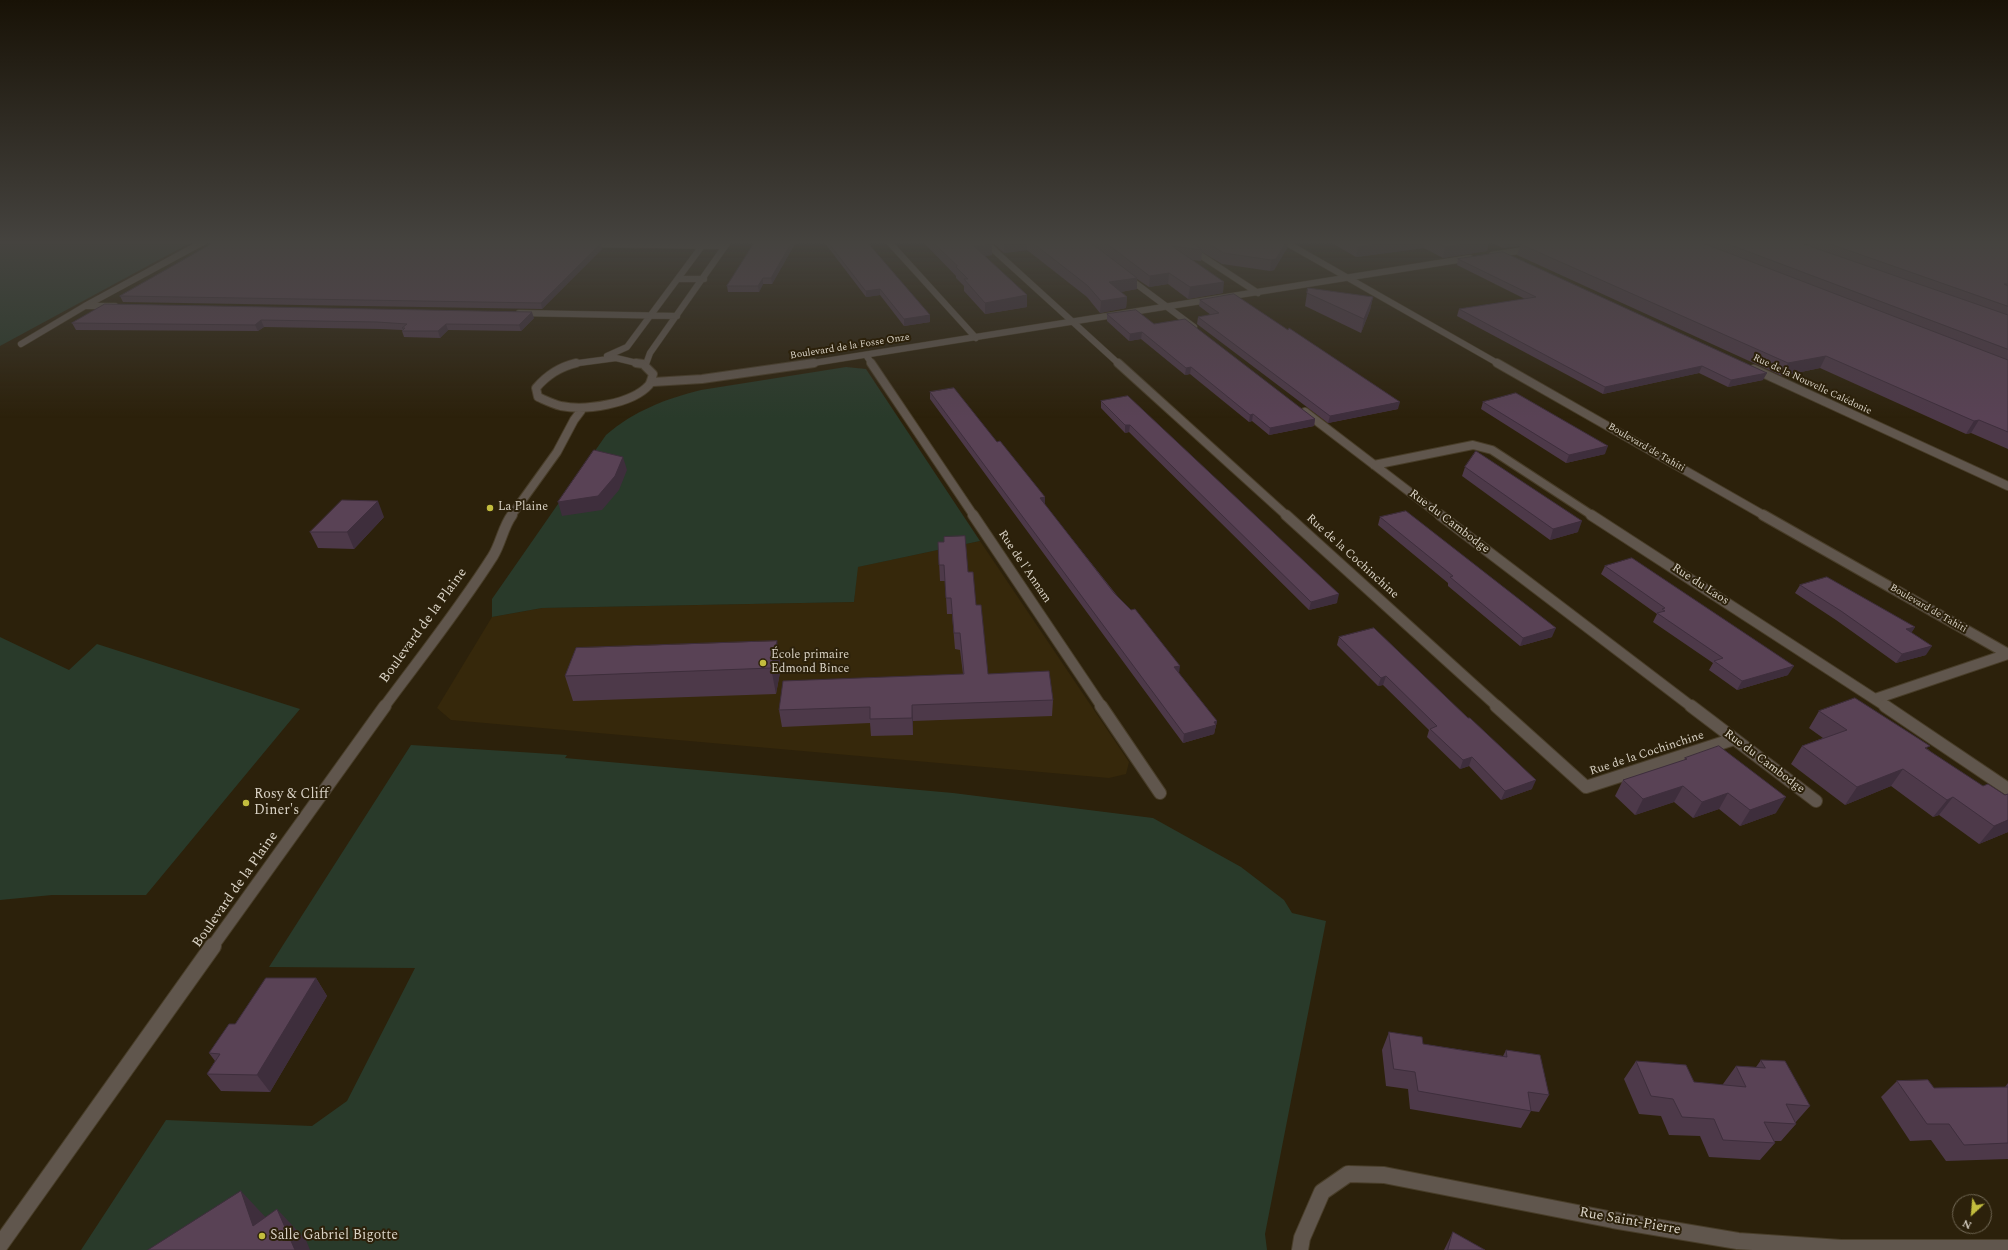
<!DOCTYPE html>
<meta charset="utf-8">
<style>
body{margin:0}
#map{position:relative;width:2008px;height:1250px;overflow:hidden;background:#2c210b;font-family:Spectral,serif}
canvas{display:block}
.north{position:absolute;left:1952px;top:1194px;width:40px;height:40px;box-sizing:border-box;background:#2c210b;border:1px solid #716855;border-radius:50%;rotate:206deg;font-size:11px;font-weight:700;line-height:16px;text-align:center;color:#d9d2c5}
.north::after{content:'';display:block;margin:auto;width:14px;height:18px;background:#c3bd3e;clip-path:polygon(50% 0,100% 100%,50% 72%,0 100%)}
</style>
<div id="map">
<canvas width="2008" height="1250"></canvas>
<div class="north">N</div>
</div>
<script>
const c = document.querySelector('canvas').getContext('2d');
c.lineJoin = 'round';
function paint(path, color) { c.fillStyle = color; c.fill(path, 'evenodd'); }
function stroke(path, color, width, dash) { c.strokeStyle = color; c.lineWidth = width; c.lineCap = dash ? 'butt' : 'round'; c.setLineDash(dash || []); c.stroke(path); }
function drawText(font, color, halo, rows, align = 'center') {
  c.font = font + ' Spectral,serif'; c.lineWidth = 4; c.setLineDash([]); c.textBaseline = 'middle'; c.strokeStyle = halo; c.fillStyle = color; for (const [text, x, y, turn = 0] of rows) {
    c.save(); c.translate(x, y); c.rotate((+turn || 0) * Math.PI / 180); c.textAlign = isNaN(turn) ? turn : align; if (halo) c.strokeText(text, 0, 0); c.fillText(text, 0, 0); c.restore();
  }
}
paint(new Path2D(`
 M980,541L1129,762L1126,774L1109,778L451,720L437,708L492,617L542,608L854,602L857,567Z`), '#36280b');
paint(new Path2D(`
 M0,243V242L190,243L0,346Z
 M846,367L866,369L980,541L858,567L854,602L542,608L492,617V599L606,435C634,411 665,399 701,390Z
 M0,637L69,670L97,644L300,709L146,895H52L0,900Z
 M411,745L567,755L565,758L953,793L1153,818L1241,867L1284,900L1292,913L1326,921L1265,1234L1267,1250H81L166,1120L312,1126L347,1101L415,968L269,967Z`), '#293a2a');
const minorFar4 = new Path2D(`
 M889,242L976,338
 M985,242L1119,364
 M1285,242L1499,364
 M587,244L725,246
 M1191,249L1258,293
 M1492,255L1531,249
 M1127,277L1194,327
 M678,279H704
 M85,306H115
 M519,313L677,316
 M21,344L85,306L203,242
 M866,355L872,364
 M607,356L627,347L705,242
 M571,364L616,358L641,364
 M646,364L650,353L728,242
 M807,364L1470,258`);
const minorFar3 = new Path2D(`
 M576,363C559,367 547,375 536,388L538,397C545,400 553,404 561,406C585,411 632,404 649,385C651,382 652,377 653,374L643,364L636,363
 M871,363L974,516
 M1118,363L1287,516
 M1497,363L1765,516
 M1754,369L2008,486
 M653,382L702,379L814,363
 M1305,412L1441,516
 M1374,465L1473,445L1492,450L1593,516
 M511,516L557,452L574,420L583,408`);
const minorFar2 = new Path2D(`
 M973,515L1102,707
 M1286,515L1498,707
 M1440,515L1692,707
 M1591,515L1887,707
 M1763,515L2008,654
 M1875,699L2008,654
 M384,707C421,657 460,608 493,556C501,543 503,527 512,515`);
const minorFar1 = new Path2D(`
 M1101,706L1160,793
 M1496,706L1586,787L1734,739
 M1691,706L1816,801
 M1885,706L2008,789
 M212,947L385,706`);
const minor = new Path2D(`
 M0,1245L213,946
 M1300,1250L1302,1238L1322,1192L1348,1174L1384,1175L1613,1220L1738,1241L1841,1248H2008`);
stroke(minorFar4, '#483d29', 7);
stroke(minorFar3, '#483d29', 10);
stroke(minorFar2, '#483d29', 12);
stroke(minorFar1, '#483d29', 14);
stroke(minor, '#483d29', 18);
stroke(minorFar4, '#60564d', 6);
stroke(minorFar3, '#60564d', 8);
stroke(minorFar2, '#60564d', 10);
stroke(minorFar1, '#60564d', 12);
stroke(minor, '#60564d', 16);
paint(new Path2D(`
 M755,242H796L772,284H763L759,292H728L727,286Z
 M824,242H867L930,322L904,326L880,295L866,297Z
 M923,242H991L992,244V255L984,256L1027,307L985,314L964,291V286L956,278V276Z
 M992,242H1288L1287,248L1274,270L1270,271L1222,264L1202,252L1201,261L1192,260L1223,293L1188,299L1168,284L1149,287L1137,279V289L1121,292L1127,297L1126,308L1100,313L1087,297L1027,250L1004,253Z
 M1330,242H1489L1487,251L1443,258L1424,248L1356,257Z
 M1489,242H1776L1807,246L1808,242H2008V449L1971,433L1966,434L1820,368L1782,376L1517,255L1520,246L1503,248Z
 M602,249L542,309L123,302L120,296Z
 M1458,259L1763,380L1728,387L1699,373L1603,394L1457,316L1459,309L1525,299L1457,265Z
 M1307,293L1373,297L1370,310L1361,333L1305,306Z
 M1200,300L1398,409L1328,423L1197,324L1198,317L1211,315L1199,306Z
 M105,304L534,318L521,331L448,330L440,338L404,337L402,331V330L380,329L264,327L258,331L76,330L72,323Z
 M1107,314L1154,324L1315,419L1314,426L1269,435L1252,421L1249,422L1190,374L1185,375L1141,339L1129,341L1107,321Z
 M930,392L1045,505L1217,721L1214,734L1183,743L930,399Z
 M1128,396L1337,603L1309,610L1129,432L1125,433L1101,408V401Z
 M1483,402L1605,454L1566,463L1481,409Z
 M1465,467L1578,532L1550,540L1462,476Z
 M384,517L354,549L318,548L310,532Z
 M1380,517L1552,637L1520,646L1448,586V583L1378,525Z
 M938,542L968,572L976,605L988,674L1053,700L1052,716L913,721V735L871,736L870,723L782,727L779,710L963,674L960,650L955,649L952,614H947L945,581H940Z
 M1605,566L1788,675L1737,690L1709,670L1713,663L1653,622L1657,614L1601,574Z
 M1800,585L1915,627L1911,633L1926,655L1896,663L1836,620L1795,593Z
 M1339,637L1532,789L1501,800L1469,766L1460,769L1427,737L1429,730L1383,685L1378,686L1337,645Z
 M781,667L776,694L573,701L565,676Z
 M1819,711L1928,749L2008,832L1979,844L1939,815L1933,817L1891,786L1845,805L1791,764L1802,746L1823,738L1809,728Z
 M1685,758L1776,813L1740,826L1719,809L1693,818L1674,802L1635,815L1615,796L1623,780L1684,761Z
 M316,978L327,996L270,1092L221,1091L207,1074L215,1061L209,1053L235,1024Z
 M1389,1032L1423,1044L1503,1056L1506,1050L1549,1095L1539,1112L1531,1111L1521,1128L1410,1109L1408,1089L1386,1086L1382,1050Z
 M1761,1060L1810,1106L1795,1123L1796,1124L1781,1141H1774L1775,1143L1760,1160L1709,1157L1700,1136L1669,1135L1661,1116L1639,1114L1624,1079L1636,1061L1694,1082L1723,1085V1084L1736,1066L1756,1067Z
 M1897,1081L1934,1088L2005,1087L2008,1083V1159L1946,1161L1931,1140L1910,1141L1881,1097Z
 M1453,1232L1485,1250H1444Z`), '#4d3949');
paint(new Path2D(`
 M792,242H796L772,284L771,278Z
 M1004,242H1027V250L1004,253Z
 M1286,242H1288L1287,248L1274,270L1270,271L1271,260Z
 M1389,242H1425L1424,248L1356,257L1358,247Z
 M1475,242H1489L1487,251L1443,258L1445,247Z
 M1504,242H1541L1520,244V246L1503,248Z
 M601,243L602,249L542,309L541,303Z
 M992,244V255L974,257V246Z
 M1169,273L1168,284L1149,287L1150,276Z
 M763,278V284L759,292L758,286Z
 M1137,278V289L1108,294L1109,282Z
 M1224,282L1223,293L1188,299L1190,287Z
 M880,289V295L866,297V291Z
 M1027,295V307L985,314V303Z
 M1127,297L1126,308L1100,313L1101,301Z
 M1373,297L1370,310L1361,333L1364,319Z
 M532,312L534,318L521,331L519,325Z
 M930,315V322L904,326V319Z
 M261,320L264,327L258,331L255,325Z
 M446,324L448,330L440,338L438,331Z
 M1142,332L1141,339L1129,341L1130,334Z
 M1826,356L1820,368L1782,376L1788,363Z
 M1702,366L1699,373L1603,394L1605,387Z
 M1191,367L1190,374L1185,375L1186,368Z
 M1767,373L1763,380L1728,387L1731,380Z
 M1400,402L1398,409L1328,423L1330,416Z
 M1253,414L1252,421L1249,422L1250,415Z
 M1315,419L1314,426L1269,435L1270,428Z
 M1979,420L1971,433L1966,434L1974,421Z
 M1125,425H1130L1129,432L1125,433Z
 M1608,446L1605,454L1566,463L1569,455Z
 M623,457L627,470L619,490L602,510L562,516L558,502Z
 M1045,497V505L1040,498Z
 M378,501L384,517L354,549L347,532Z
 M1582,521L1578,532L1550,540L1553,529Z
 M1339,594L1337,603L1309,610L1311,602Z
 M1915,627L1910,635L1906,629Z
 M1556,628L1552,637L1520,646L1523,638Z
 M777,641L781,667L776,694L771,668Z
 M1932,646L1926,655L1896,663L1902,654Z
 M1180,666L1179,674L1174,667Z
 M1794,666L1788,675L1737,690L1742,681Z
 M1386,676L1383,685L1378,686L1381,678Z
 M912,705L913,721V735L912,718Z
 M1217,721L1214,734L1183,743L1184,734Z
 M1472,757L1469,766L1460,769L1463,760Z
 M1903,769L1891,786L1845,805L1857,787Z
 M1536,780L1532,789L1501,800L1505,791Z
 M1683,786L1674,802L1635,815L1643,799Z
 M1728,793L1719,809L1693,818L1702,802Z
 M1786,797L1776,813L1740,826L1750,810Z
 M1953,797L1939,815L1933,817L1947,800Z
 M2008,820V832L1979,844L1994,826Z
 M316,978L327,996L270,1092L257,1075Z
 M241,1191L270,1222L253,1226Z
 M277,1209L306,1240L310,1250H295Z`), '#3e2e3c');
const building = new Path2D(`
 M215,242H594L601,243L541,303L120,296Z
 M755,242H792L771,278H763L758,286H727Z
 M828,242H867L930,315L904,319L880,289L866,291Z
 M933,242H991L992,244L974,246L1027,295L985,303L964,279H968L956,267L957,266Z
 M1032,242H1090L1137,278L1109,282L1127,297L1101,301L1088,286Z
 M1105,242H1191L1202,250L1172,246L1224,282L1190,287L1169,273L1150,276Z
 M1206,242H1286L1276,259L1271,260L1224,253Z
 M1351,242H1389L1358,247Z
 M1436,242H1475L1445,247Z
 M1532,242H1700L2008,360V432L1979,420L1974,421L1826,356L1788,363L1520,244Z
 M1723,242H1798L2008,315V349Z
 M1825,242H2008V284H2004L2008,286V306Z
 M1503,252L1767,373L1731,380L1702,366L1605,387L1459,309L1536,297L1458,259Z
 M1308,288L1373,297L1364,319L1307,293Z
 M1234,294L1288,330L1289,328L1400,402L1330,416L1198,317L1219,313L1200,300Z
 M105,304L532,312L519,325L446,324L438,331H402L405,328H402L407,324L377,322L261,320L255,325L72,323Z
 M1136,310L1154,324L1185,319L1315,419L1270,428L1253,414L1250,415L1191,367L1186,368L1142,332L1130,334L1107,314Z
 M954,388L997,442L1000,441L1045,497L1040,498L1114,593L1131,610L1135,609L1180,666L1174,667L1217,721L1214,722L1216,725L1184,734L930,392Z
 M1516,393L1608,446L1569,455L1483,402Z
 M1128,396L1339,594L1311,602L1130,425H1125L1101,401Z
 M594,450L623,457L615,476L598,496L558,502Z
 M1476,451L1582,521L1553,529L1465,467Z
 M342,500L378,501L347,532H310Z
 M1406,511L1556,628L1523,638L1450,577L1453,576L1380,517Z
 M965,536L968,572H973L976,605H981L988,674L1049,671L1053,700L912,705V718L870,719V707L779,710L783,681L964,674L960,633H954L951,598H946L944,565H939L938,542H944V537Z
 M1632,558L1794,666L1742,681L1714,661L1723,658L1657,613L1665,611L1662,609L1665,608L1605,566Z
 M1827,577L1915,627L1906,629L1932,646L1902,654L1841,611L1800,585Z
 M1374,628L1468,718H1470L1536,780L1505,791L1472,757L1463,760L1430,729L1437,726L1386,676L1381,678L1339,637Z
 M777,641L771,668L565,676L576,648Z
 M1855,698L1930,746L1925,748L1983,786L1988,784L2005,795L2008,794V820L1994,826L1953,797L1947,800L1903,769L1857,787L1802,746L1847,730L1819,711Z
 M1719,746L1786,797L1750,810L1728,793L1702,802L1683,786L1643,799L1623,780L1687,759L1685,758Z
 M266,978H316L257,1075L207,1074L220,1054L209,1053L229,1024H235Z
 M1389,1032L1422,1037L1423,1044L1467,1051L1507,1057L1506,1050L1540,1055L1549,1095L1528,1092L1531,1111L1418,1091L1415,1072L1394,1069Z
 M1761,1060L1785,1061L1810,1106L1786,1104L1796,1124L1764,1122L1775,1143L1723,1140L1714,1119L1682,1117L1673,1099L1651,1096L1636,1061L1686,1065L1694,1082L1746,1087L1736,1066L1765,1068Z
 M1928,1080L1934,1088L2008,1087V1143L1964,1145L1949,1124H1927L1897,1081Z
 M241,1191L253,1226L277,1209L295,1250H148Z
 M1453,1232L1485,1250H1448Z`);
paint(building, '#594255');
stroke(building, '#3e2e3c', 1);
const sky = c.createLinearGradient(0, 0, 0, 418);
sky.addColorStop(0, '#181206');
sky.addColorStop(0.58, '#45433f');
sky.addColorStop(1, '#45433f00');
c.fillStyle = sky;
c.fillRect(0, 0, 2008, 418);
for (const [x, y, r, color] of [
 [490,508,4,"#c3bd3e"],
 [763,663,4,"#c3bd3e"],
 [246,803,4,"#c3bd3e"],
 [262,1236,4,"#c3bd3e"]
]) { const dot = new Path2D(); dot.arc(x, y, r, 0, 2 * Math.PI); c.fillStyle = color; c.fill(dot); stroke(dot, '#2c210b', 1.5); }
drawText('10px', '#d9d2c5', '#2c210b', [
 ["Boulevard de la Fosse Onze",850,347,-9],
 ["Rue de la Nouvelle Calédonie",1812,385,25],
 ["Boulevard de Tahiti",1646,448,30],
 ["Boulevard de Tahiti",1928,609,30]
]);
drawText('12px', '#d9d2c5', '#2c210b', [
 ["La Plaine",498,508],
 ["École primaire",771,656],
 ["Edmond Bince",771,670]
], 'left');
drawText('12px', '#d9d2c5', '#2c210b', [
 ["Rue du Cambodge",1449,522,37],
 ["Rue de la Cochinchine",1352,557,42],
 ["Rue de l'Annam",1024,567,56],
 ["Rue du Laos",1700,585,33],
 ["Rue de la Cochinchine",1647,754,-18],
 ["Rue du Cambodge",1764,762,37]
]);
drawText('14px', '#d9d2c5', '#2c210b', [
 ["Boulevard de la Plaine",424,626,-54],
 ["Boulevard de la Plaine",236,890,-55],
 ["Rue Saint-Pierre",1630,1222,10]
]);
drawText('14px', '#d9d2c5', '#2c210b', [
 ["Rosy & Cliff",254,795],
 ["Diner's",254,811],
 ["Salle Gabriel Bigotte",270,1236]
], 'left');
</script>
